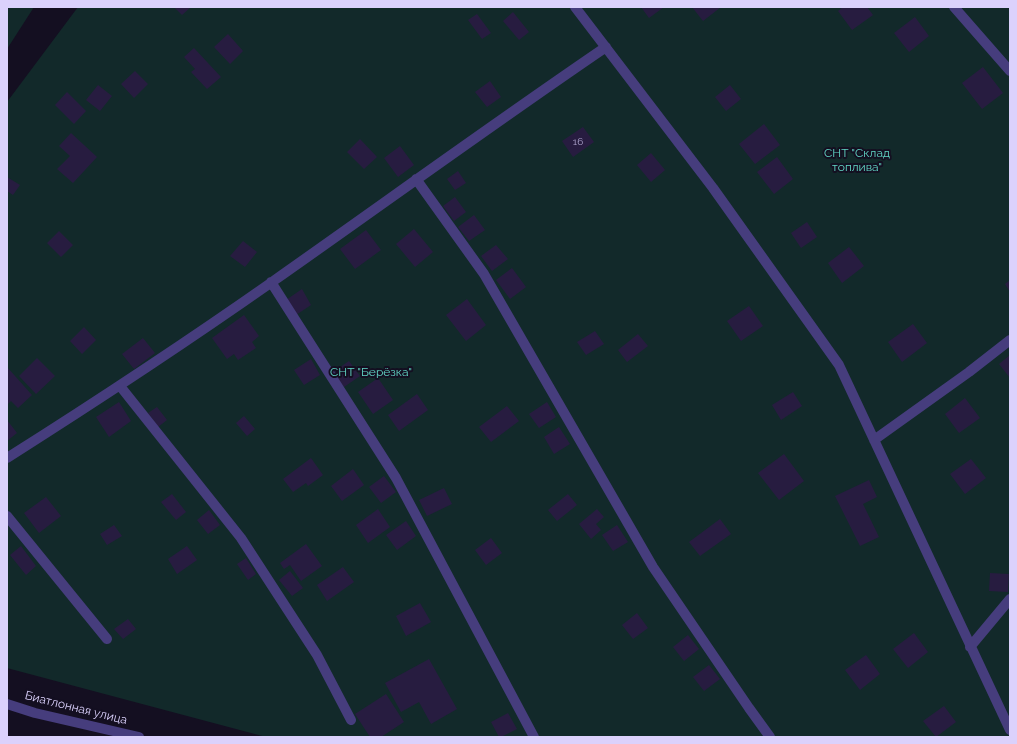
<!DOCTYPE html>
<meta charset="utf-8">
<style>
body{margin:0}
#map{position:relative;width:1017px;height:744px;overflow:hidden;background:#140f21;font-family:Raleway,sans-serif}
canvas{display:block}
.frame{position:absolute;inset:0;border:8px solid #dbd1fc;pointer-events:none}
</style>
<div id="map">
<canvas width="1017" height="744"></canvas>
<div class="frame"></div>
</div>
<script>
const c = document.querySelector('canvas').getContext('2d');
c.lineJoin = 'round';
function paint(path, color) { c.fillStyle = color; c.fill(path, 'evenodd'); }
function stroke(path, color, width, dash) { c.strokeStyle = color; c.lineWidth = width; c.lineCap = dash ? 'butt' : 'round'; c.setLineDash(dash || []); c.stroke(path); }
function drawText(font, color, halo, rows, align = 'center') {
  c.font = font + ' Raleway,sans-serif'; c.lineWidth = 4; c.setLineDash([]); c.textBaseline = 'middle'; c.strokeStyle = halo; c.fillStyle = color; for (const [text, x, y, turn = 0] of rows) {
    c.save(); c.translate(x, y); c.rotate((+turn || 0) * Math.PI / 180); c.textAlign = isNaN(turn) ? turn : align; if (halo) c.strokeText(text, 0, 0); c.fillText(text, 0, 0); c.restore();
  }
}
paint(new Path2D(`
 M7,7H34L7,49Z
 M78,7H1010V737H266L7,668V102Z`), '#12292a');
paint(new Path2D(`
 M174,7H191L182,15Z
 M641,7H664L649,18Z
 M692,7H721L703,21Z
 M843,7H867L873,15L852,30L838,11Z
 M513,12L529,32L519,40L503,21Z
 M477,14L491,33L482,39L468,20Z
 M915,17L929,36L909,52L894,33Z
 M228,34L243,51L230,64L214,47Z
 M194,48L221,77L207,89L191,72L195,69L184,57Z
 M983,67L1003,93L982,109L962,83Z
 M135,71L148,84L134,98L121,84Z
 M490,81L501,97L487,107L475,92Z
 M98,85L112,96L100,111L86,100Z
 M730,85L741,99L726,111L715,97Z
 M67,92L86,111L74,124L55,105Z
 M764,124L780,145L755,164L739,144Z
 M583,127L594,142L573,157L562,141Z
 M71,133L97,157L73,183L57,169L70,156L59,146Z
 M360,139L377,157L364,169L347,152Z
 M400,146L414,165L398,177L384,158Z
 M651,153L665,170L651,182L637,165Z
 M777,157L793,179L774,194L757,172Z
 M458,171L466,183L455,190L447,179Z
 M7,177L20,185L13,195L7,191Z
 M455,197L466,212L454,221L443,206Z
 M474,215L485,230L469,241L458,227Z
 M807,222L817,237L801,248L791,233Z
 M414,229L433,252L415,267L396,244Z
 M366,230L381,250L355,269L340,249Z
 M59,231L73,245L61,257L47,243Z
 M243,241L257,252L245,267L230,256Z
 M496,245L508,259L492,271L481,256Z
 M849,247L864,266L842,283L828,263Z
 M512,268L526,287L510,299L496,280Z
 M1010,280V292L1005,284Z
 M302,289L311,305L296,315L286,300Z
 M467,299L486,325L466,341L446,315Z
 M749,306L763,326L741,341L727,321Z
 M244,315L259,336L252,342L256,348L238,360L234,354L227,359L212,338Z
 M913,324L927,343L902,362L888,342Z
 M84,327L96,340L82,354L70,341Z
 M595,331L604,344L586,355L577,342Z
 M638,334L648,346L627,362L618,350Z
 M143,338L155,353L134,369L122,354Z
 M1010,355V378L999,364Z
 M37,358L55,376L36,394L19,376Z
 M311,359L320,375L304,385L294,370Z
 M349,361L360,376L344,387L333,372Z
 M7,367L32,395L18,408L11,401L7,405Z
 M378,378L393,400L373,414L358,392Z
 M793,392L802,406L781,420L772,405Z
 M417,394L428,410L399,431L388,415Z
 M965,398L980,418L959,433L945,414Z
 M119,402L131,421L109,437L96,417Z
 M547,402L556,417L539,428L529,414Z
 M507,406L519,421L491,442L479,427Z
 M157,407L167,420L158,427L148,413Z
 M244,416L255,429L247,436L236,423Z
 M7,420L17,433L7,441Z
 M559,427L570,444L554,454L544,437Z
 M784,454L804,481L779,500L758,473Z
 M311,458L323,475L308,486L306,483L293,492L283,479Z
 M971,459L986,478L965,494L950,474Z
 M353,469L364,485L342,501L331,486Z
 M384,476L396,492L381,503L369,487Z
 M869,480L877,497L863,504L879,537L860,546L835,496Z
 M444,488L452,504L427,516L419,500Z
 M172,494L186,512L176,520L161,502Z
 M568,494L577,505L557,521L548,510Z
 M46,497L61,516L39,533L24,513Z
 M378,509L390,527L368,543L356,525Z
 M597,509L604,517L596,524L601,530L591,539L579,524Z
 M209,510L220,525L208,534L197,520Z
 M720,519L731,534L700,556L689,542Z
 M406,521L416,536L397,550L386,535Z
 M114,525L122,536L107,545L100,534Z
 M617,525L628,542L613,551L602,535Z
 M491,538L502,553L486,565L475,550Z
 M306,544L322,566L301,581L290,565L284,569L280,563Z
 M21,546L36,566L26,575L10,555Z
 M187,546L197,560L177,574L168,559Z
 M246,558L256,574L248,580L237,564Z
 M343,567L354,582L327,601L317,585Z
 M290,571L303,588L292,596L279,580Z
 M990,573L1009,574L1008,592L989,591Z
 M420,603L431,622L406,636L396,616Z
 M637,613L648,628L633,639L622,625Z
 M128,619L136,629L123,639L114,629Z
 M914,633L928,652L908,668L893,649Z
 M688,635L699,649L684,661L673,647Z
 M866,655L880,674L860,690L845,670Z
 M429,659L457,709L431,724L419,702L401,712L385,683Z
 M709,665L720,679L704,691L693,677Z
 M386,694L404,722L381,737H370L355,714Z
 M944,706L956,722L936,737L923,721Z
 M508,713L517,729L501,737H499L491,722Z`), '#271c40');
stroke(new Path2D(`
 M575,7L713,188L839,365L1010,730
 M954,7L1010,71
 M416,179L484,274L653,567L749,708L770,737
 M271,282L396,478L534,737
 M120,386L241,538L317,655L351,720
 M874,440L969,372L1010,340
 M7,458C97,401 185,343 272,282C383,204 493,124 606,47
 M7,516L107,639
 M970,647L1010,599
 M7,704L35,713L139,737`), '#463d7d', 10);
drawText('10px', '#aea4cd', null, [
 ["16",578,142]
]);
drawText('12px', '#62d7c6', '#140f21', [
 ["СНТ \"Склад",857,153],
 ["топлива\"",857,167],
 ["СНТ \"Берёзка\"",371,372]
]);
drawText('12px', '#dbd1fc', '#140f21', [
 ["Биатлонная улица",76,708,14]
]);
</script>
